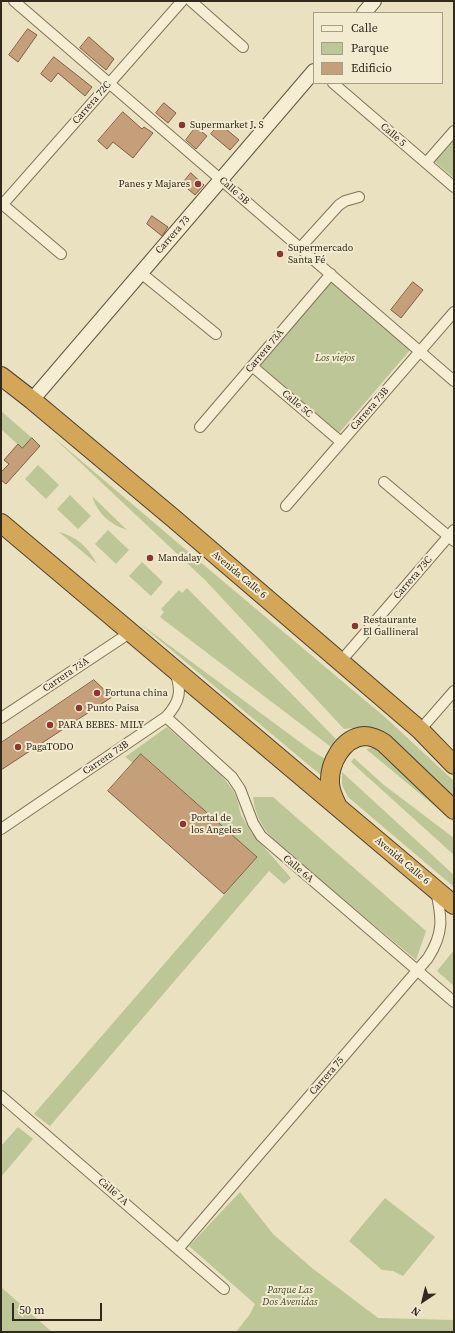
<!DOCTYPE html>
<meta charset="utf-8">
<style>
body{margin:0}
#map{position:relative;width:455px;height:1333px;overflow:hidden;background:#eae1c1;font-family:"Source Serif 4",serif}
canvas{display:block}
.frame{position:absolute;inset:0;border:2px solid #32291d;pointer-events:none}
.legend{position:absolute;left:313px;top:12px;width:130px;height:72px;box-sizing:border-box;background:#f2ebd0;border:1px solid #a59d88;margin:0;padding:5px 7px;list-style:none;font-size:12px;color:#32291d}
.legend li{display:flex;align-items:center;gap:8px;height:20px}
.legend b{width:20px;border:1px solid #a59d88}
.north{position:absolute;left:403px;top:1281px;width:40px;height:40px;-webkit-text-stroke:3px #f2ebd0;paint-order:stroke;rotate:215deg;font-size:11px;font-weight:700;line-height:16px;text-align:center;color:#32291d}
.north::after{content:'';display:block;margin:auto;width:14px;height:18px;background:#32291d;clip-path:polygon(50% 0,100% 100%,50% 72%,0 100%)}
.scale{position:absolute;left:12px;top:1303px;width:90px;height:18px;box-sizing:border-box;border:2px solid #32291d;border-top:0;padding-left:5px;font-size:12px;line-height:14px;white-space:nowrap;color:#32291d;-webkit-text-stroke:3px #f2ebd0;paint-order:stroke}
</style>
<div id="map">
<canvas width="455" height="1333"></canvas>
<div class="frame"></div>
<ul class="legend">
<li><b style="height:5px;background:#f5eed3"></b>Calle</li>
<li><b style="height:11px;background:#bdc696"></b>Parque</li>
<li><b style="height:11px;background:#c59f7a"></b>Edificio</li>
</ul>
<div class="north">N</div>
<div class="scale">50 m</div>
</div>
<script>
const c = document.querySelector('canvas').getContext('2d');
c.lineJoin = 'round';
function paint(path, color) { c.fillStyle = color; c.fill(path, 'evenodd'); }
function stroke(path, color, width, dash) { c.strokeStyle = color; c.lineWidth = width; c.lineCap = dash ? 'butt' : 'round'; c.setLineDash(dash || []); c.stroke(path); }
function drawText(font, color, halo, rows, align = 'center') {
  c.font = font + ' "Source Serif 4",serif'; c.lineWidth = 4; c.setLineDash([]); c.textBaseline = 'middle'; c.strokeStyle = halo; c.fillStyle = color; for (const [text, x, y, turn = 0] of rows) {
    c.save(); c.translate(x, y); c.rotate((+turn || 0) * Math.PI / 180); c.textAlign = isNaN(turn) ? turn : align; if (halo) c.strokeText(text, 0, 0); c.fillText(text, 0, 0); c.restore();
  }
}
paint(new Path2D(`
 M454,138V178L434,161Z
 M331,282L410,350L339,433L260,365Z
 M1,411L32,438L27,443L26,452L1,429Z
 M52,436L218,577L386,718L454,781V800L376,730L363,727L344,729L206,581Z
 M38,465L59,485L46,499L25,479Z
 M70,495L91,516L78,529L57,509Z
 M92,496L127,530C109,524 98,514 92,496Z
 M108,530L129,550L116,564L95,544Z
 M59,532C77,537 88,547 97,564Z
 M142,562L163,582L151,596L129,576Z
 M187,588L336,739L331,747L160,617L164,612L161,609L179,590L182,593Z
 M139,623L312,751L327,760L323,777Z
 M167,727L221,775L233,790L237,799L241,815L251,832L291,878L284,884L269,871L50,1126L34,1114L257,857L142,754L133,763L125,757Z
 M371,748H377L454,818V822L366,749Z
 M354,758L384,785L454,838V855L351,762Z
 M342,772L454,875V887L348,797L342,785Z
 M253,797H273L426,931L416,960L275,842C263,828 255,816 253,797Z
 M454,950V986L437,971Z
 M18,1127L33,1139L1,1177V1146Z
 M240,1192L273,1234L312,1268L378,1318L454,1320V1332H392L381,1331V1332H236L250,1314L255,1304L189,1246Z
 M385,1198L435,1237L403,1276L393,1271L382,1270L349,1241Z
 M1,1287L52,1332H1Z`), '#bdc696');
const building = new Path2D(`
 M28,29L37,35L18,62L9,55Z
 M89,37L114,59L106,70L80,48Z
 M54,57L92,87L85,96L58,73L51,82L41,74Z
 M164,103L176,113L168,123L156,113Z
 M123,112L142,129L144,127L153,133L133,158L113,142L107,149L98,141Z
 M220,124L239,140L230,150L211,134Z
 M196,127L207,136L196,149L186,140Z
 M191,173L204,185L195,195L182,184Z
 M152,216L168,227L162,236L147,224Z
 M413,282L423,290L401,318L391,310Z
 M32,438L40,446L6,484L1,480V472L9,464L4,460L18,444L22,448Z
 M94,680L112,697L1,770V743Z
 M141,754L257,857L224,894L108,791Z`);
paint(building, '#c59f7a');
stroke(building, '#7f5f42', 1);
const street = new Path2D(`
 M14,1L454,381
 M191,1L243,47
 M333,83L454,187
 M426,163L454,131
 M1,203L61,254
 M3,204L182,1
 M300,248L339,205L345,201L359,197
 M141,273L216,334
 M252,366L341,442
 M200,427L331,274
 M384,482L454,541
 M286,506L454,312
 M341,661L454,530
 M166,717L232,777L240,789L253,823L261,836L454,1002
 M1,718L131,632
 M420,730L454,691
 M1,829L166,717C180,702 182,691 175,672
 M1,1096L224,1289
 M178,1249L428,958C444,933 442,918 436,891`);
const secondary = new Path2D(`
 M364,13L374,1
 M32,400L314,71`);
const highway = new Path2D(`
 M1,376L32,400L173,518L420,730L454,765
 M1,523L454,905
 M338,807C334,799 330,791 330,783C329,764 342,738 364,736C371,736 378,739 384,743L454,810`);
stroke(street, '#81725a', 12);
stroke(secondary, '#63533d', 16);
stroke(highway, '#4f402e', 20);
stroke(street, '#f5eed3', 10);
stroke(secondary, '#f5eed3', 14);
stroke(highway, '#d3a757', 18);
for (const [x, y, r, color] of [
 [182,125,4,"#8b362f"],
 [198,184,4,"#8b362f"],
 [280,254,4,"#8b362f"],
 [150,558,4,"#8b362f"],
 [355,626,4,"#8b362f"],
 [97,693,4,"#8b362f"],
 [79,708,4,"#8b362f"],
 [50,725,4,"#8b362f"],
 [18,747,4,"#8b362f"],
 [183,824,4,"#8b362f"]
]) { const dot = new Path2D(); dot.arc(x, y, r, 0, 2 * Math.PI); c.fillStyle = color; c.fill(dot); stroke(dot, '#f2ebd0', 1.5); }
drawText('10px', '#32291d', '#f2ebd0', [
 ["Carrera 72C",92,103,-49],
 ["Calle 5",393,135,41],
 ["Calle 5B",234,191,41],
 ["Carrera 73",173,235,-49],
 ["Carrera 73A",265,351,-50],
 ["Calle 5C",297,404,40],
 ["Carrera 73B",370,409,-49],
 ["Avenida Calle 6",239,575,40],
 ["Carrera 73C",413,578,-49],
 ["Carrera 73A",66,675,-34],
 ["Carrera 73B",106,758,-34],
 ["Avenida Calle 6",402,861,40],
 ["Calle 6A",298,869,40],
 ["Carrera 75",327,1076,-49],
 ["Calle 7A",113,1192,41]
]);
drawText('10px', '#32291d', '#f2ebd0', [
 ["Supermarket J. S",190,125],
 ["Panes y Majares",190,184,"right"],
 ["Supermercado",288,248],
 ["Santa Fé",288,260],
 ["Mandalay",158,558],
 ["Restaurante",363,620],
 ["El Gallineral",363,632],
 ["Fortuna china",105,693],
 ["Punto Paisa",87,708],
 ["PARA BEBES- MILY",58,725],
 ["PagaTODO",26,747],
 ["Portal de",191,818],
 ["los Angeles",191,830]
], 'left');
drawText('italic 10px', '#404d25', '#f2ebd0', [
 ["Los viejos",335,358],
 ["Parque Las",290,1290],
 ["Dos Avenidas",290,1302]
]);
</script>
